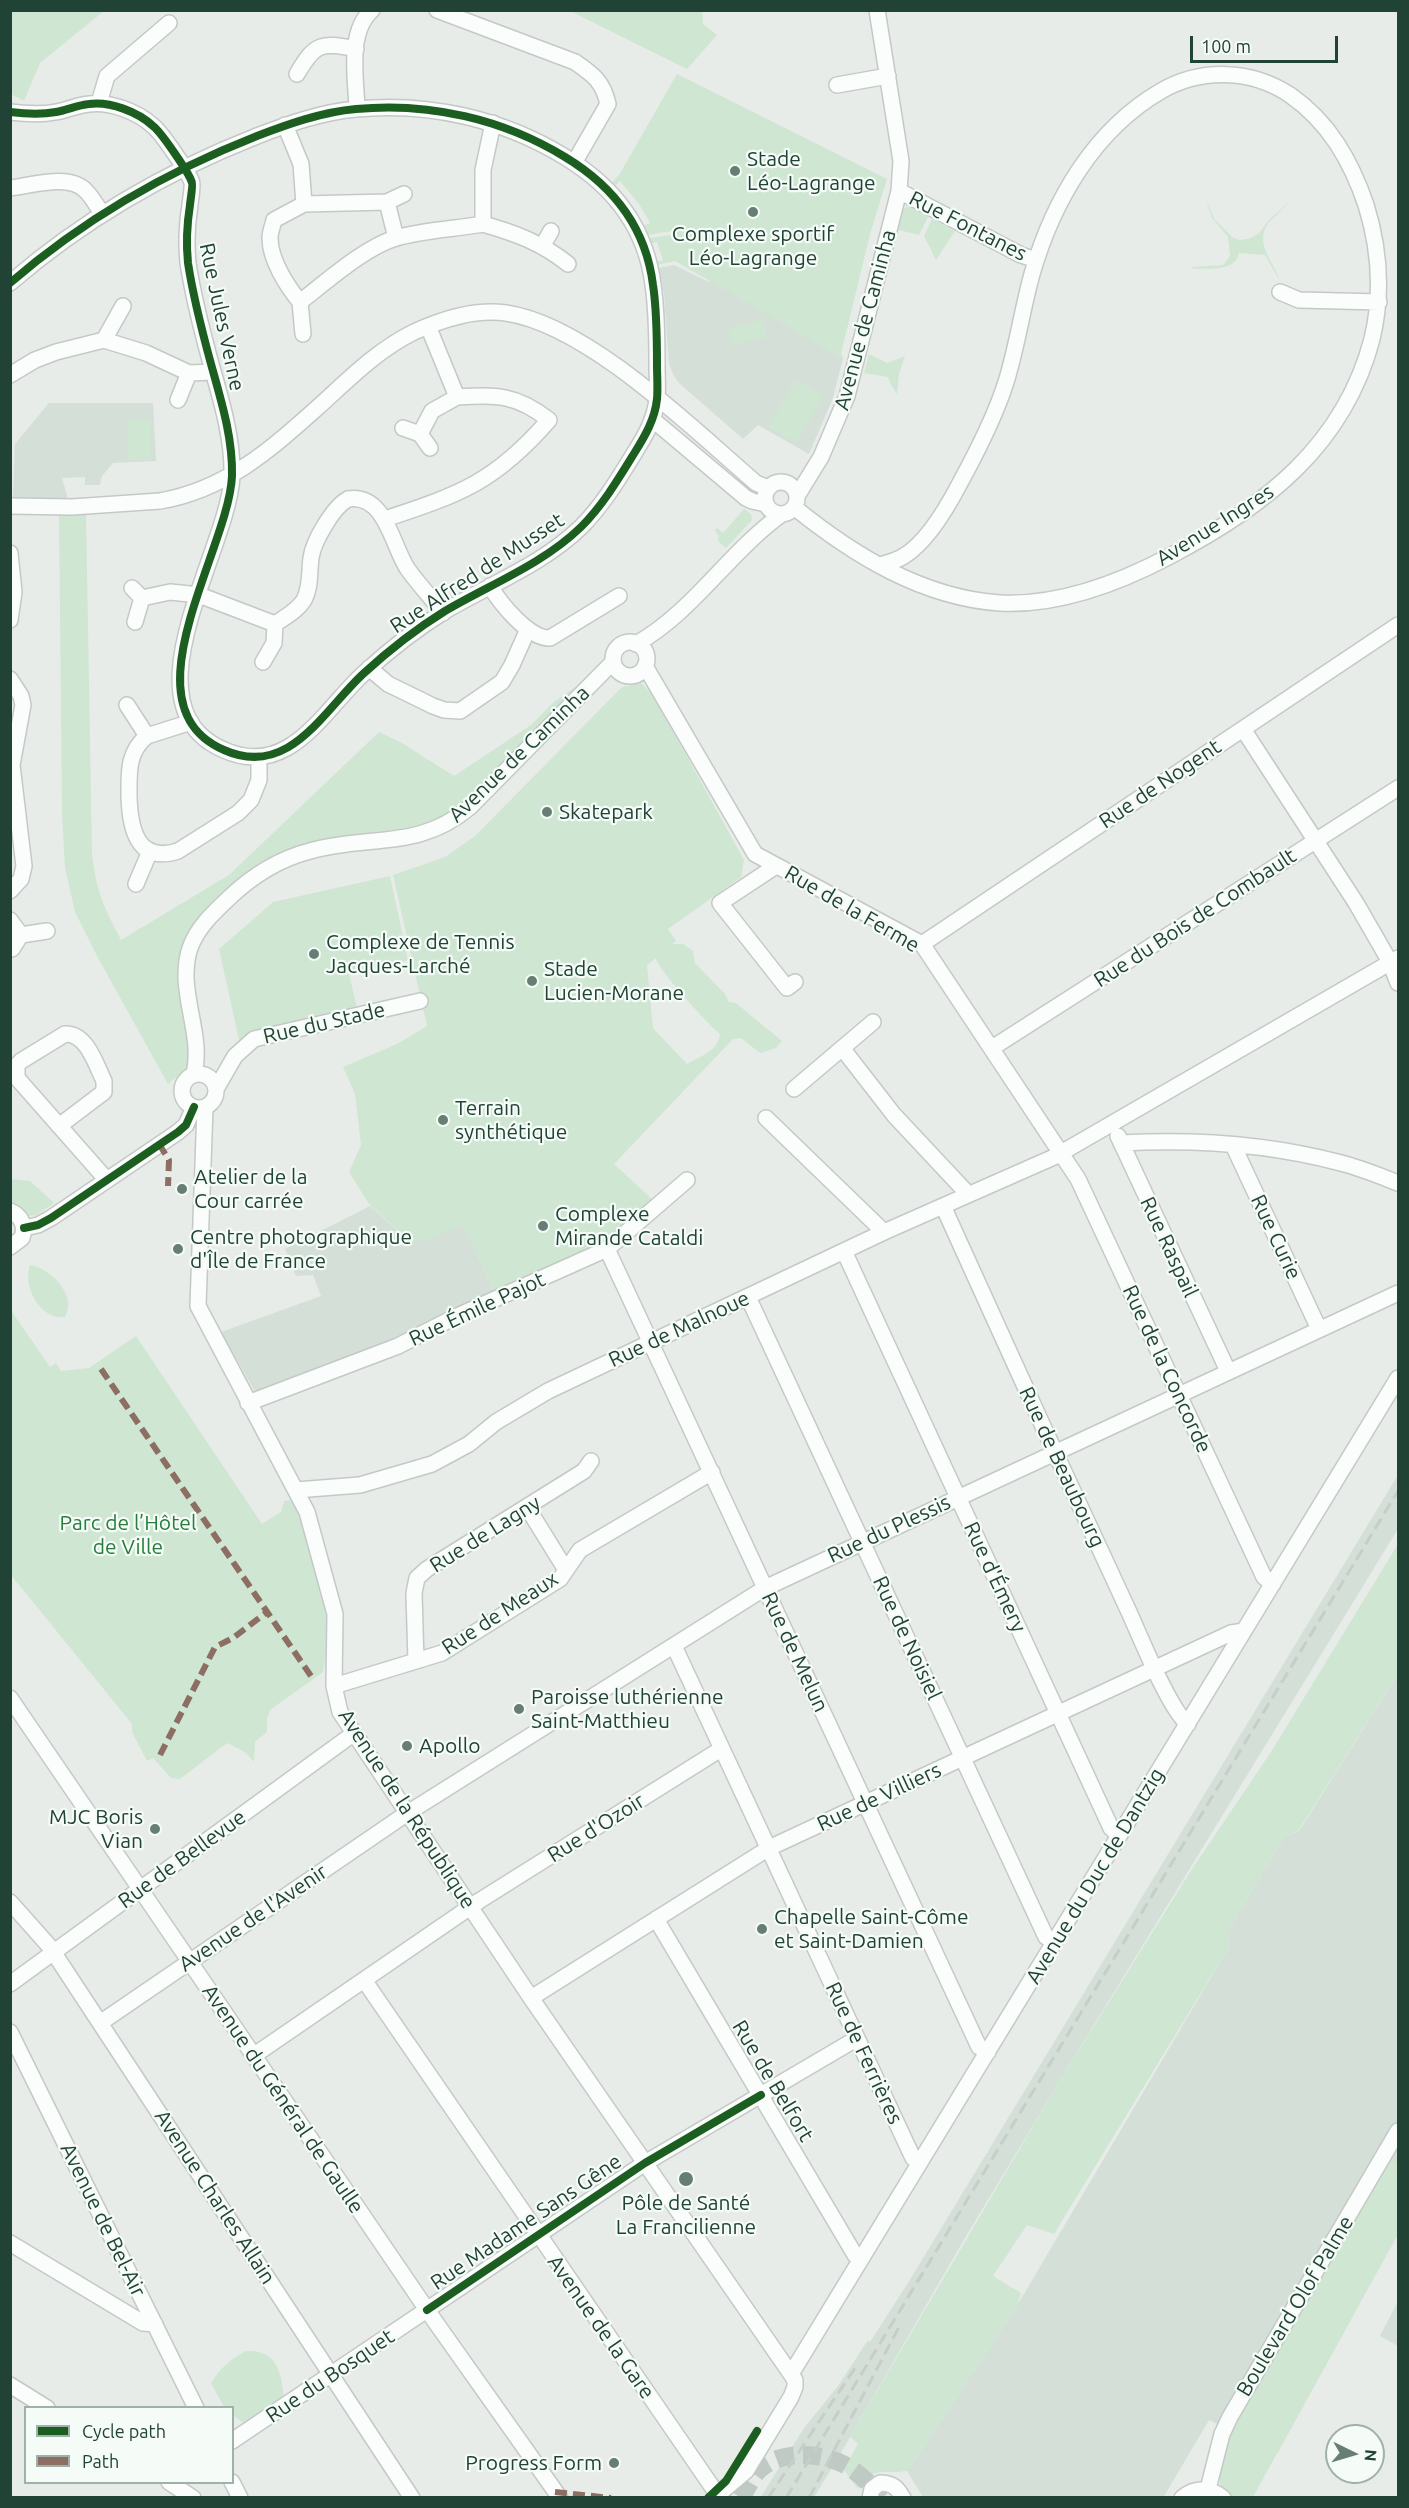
<!DOCTYPE html>
<meta charset="utf-8">
<style>
body{margin:0}
#map{position:relative;width:1409px;height:2508px;overflow:hidden;background:#e7ece9;font-family:Ubuntu,sans-serif}
canvas{display:block}
.frame{position:absolute;inset:0;border:12px solid #214335;pointer-events:none}
.legend{position:absolute;left:24px;top:2406px;width:210px;height:78px;box-sizing:border-box;background:#f5fbf7;border:2px solid #a0b1a9;margin:0;padding:8px 10px;list-style:none;font-size:18px;color:#214335}
.legend li{display:flex;align-items:center;gap:12px;height:30px}
.legend b{width:30px;border:2px solid #a0b1a9}
.north{position:absolute;left:1325px;top:2424px;width:60px;height:60px;box-sizing:border-box;background:#f5fbf7;border:2px solid #a0b1a9;border-radius:50%;rotate:95deg;font-size:16px;font-weight:700;line-height:24px;text-align:center;color:#214335}
.north::after{content:'';display:block;margin:auto;width:21px;height:27px;background:#667e74;clip-path:polygon(50% 0,100% 100%,50% 72%,0 100%)}
.scale{position:absolute;left:1190px;top:36px;width:148px;height:27px;box-sizing:border-box;border:3px solid #214335;border-top:0;padding-left:8px;font-size:18px;line-height:21px;white-space:nowrap;color:#214335;-webkit-text-stroke:4px #f5fbf7;paint-order:stroke}
</style>
<div id="map">
<canvas width="1409" height="2508"></canvas>
<div class="frame"></div>
<ul class="legend">
<li><b style="height:8px;background:#1b5e20"></b>Cycle path</li>
<li><b style="height:8px;background:#8d6e63"></b>Path</li>
</ul>
<div class="north">N</div>
<div class="scale">100 m</div>
</div>
<script>
const c = document.querySelector('canvas').getContext('2d');
c.lineJoin = 'round';
function paint(path, color) { c.fillStyle = color; c.fill(path, 'evenodd'); }
function stroke(path, color, width, dash) { c.strokeStyle = color; c.lineWidth = width; c.lineCap = dash ? 'butt' : 'round'; c.setLineDash(dash || []); c.stroke(path); }
function drawText(font, color, halo, rows, align = 'center') {
  c.font = font + ' Ubuntu,sans-serif'; c.lineWidth = 4.5; c.setLineDash([]); c.textBaseline = 'middle'; c.strokeStyle = halo; c.fillStyle = color; for (const [text, x, y, turn = 0] of rows) {
    c.save(); c.translate(x, y); c.rotate((+turn || 0) * Math.PI / 180); c.textAlign = isNaN(turn) ? turn : align; if (halo) c.strokeText(text, 0, 0); c.fillText(text, 0, 0); c.restore();
  }
}
paint(new Path2D(`
 M674,265L709,282L712,281L843,358L833,398L809,454L758,425L743,439L679,383L674,376L669,364L664,294L659,268Z
 M49,403H153L156,461L113,463L102,476L100,485H85V477L62,478L68,499L13,498L15,444Z
 M370,1206L409,1241L426,1240L464,1224L494,1292L383,1343L258,1390H254L221,1332L321,1296L313,1275L296,1276L285,1249Z
 M1398,1475V1529L1056,2087L965,2238L835,2463L814,2497L760,2498L804,2428L838,2386L868,2340L870,2342L911,2278Z
 M1398,1674V2234L1277,2454L1209,2420L1163,2498L923,2497L907,2471L1018,2304L1229,1947L1227,1932L1284,1837L1299,1831Z
 M1398,2301V2346L1380,2336Z`), '#d4dfd8');
paint(new Path2D(`
 M10,11L11,10L104,11L40,63L24,101L11,94Z
 M570,11H702L703,24L717,35L687,69Z
 M677,74L887,179L870,234L841,354L843,358L675,261L657,265L656,262L663,260L657,242L651,243L650,238L670,235L672,231L648,235L643,226L650,223L639,204L620,181L614,187L611,184L619,175Z
 M1205,196L1214,219L1232,237L1239,240L1248,239L1258,234L1270,219L1289,202C1282,211 1271,218 1266,227C1256,246 1275,264 1280,281L1265,255L1239,253C1236,272 1208,268 1193,269L1192,267L1223,265L1230,256L1228,237L1212,218Z
 M912,205L930,213L919,235L895,229C899,219 900,207 912,205Z
 M932,219L955,231L936,260L924,236Z
 M763,319L767,337L733,346L728,329Z
 M869,354L887,363L905,356L899,374L897,394L890,383L888,377L864,373Z
 M796,379L824,395L796,443L768,427Z
 M128,419H151V460H128Z
 M744,509L751,514L752,520L726,548L718,541L719,536L715,530L717,528L723,533Z
 M86,513L92,853C96,891 104,907 121,940L229,875L379,732L402,743L454,776L531,725L554,702L585,680L567,701L453,814L418,829L332,839L227,890L210,906L199,919L179,981L190,1066L168,1084L97,956L75,912L65,868L62,813L59,514Z
 M641,683L653,695L744,860L741,877L668,929L676,941L672,944H683L693,951L695,963L725,994L729,1002L736,1003L782,1041L776,1048L760,1053L741,1038L733,1039L614,1164L653,1200L601,1242L494,1292L464,1224L426,1241H409L369,1204L349,1172L361,1145L355,1094L343,1067L397,1044L427,1026L393,875L445,857L475,836L622,687ZM656,958C656,968 709,1025 720,1034C718,1052 700,1056 687,1064L653,1028L647,965Z
 M390,876L408,960L349,974L357,1008L261,1029L239,1040L219,949L273,902Z
 M10,1179L30,1181L54,1203L36,1215L28,1216L17,1207L11,1204Z
 M30,1265C50,1268 78,1295 65,1317C40,1321 22,1285 30,1265Z
 M10,1309L50,1367L56,1363L61,1371L89,1368L136,1336L262,1524L281,1512L284,1501L292,1500C305,1528 330,1601 329,1630C329,1644 325,1658 323,1672L270,1710L267,1719V1732L255,1742L254,1762L245,1752L227,1743L180,1779L171,1778L153,1758L147,1761L132,1732V1724L11,1575Z
 M1398,1544V1674L1298,1831L1284,1837L1227,1932L1229,1947L1054,2234L1027,2225L993,2276L1021,2293L1018,2304L907,2471C881,2475 873,2465 858,2489L844,2470L858,2444L850,2437L1056,2087L1190,1872L1271,1752Z
 M1391,2161L1398,2165V2234L1253,2497C1245,2497 1233,2499 1226,2494C1194,2468 1290,2327 1306,2298L1310,2300L1321,2281L1318,2279L1386,2165Z
 M246,2351C278,2349 282,2375 284,2399L246,2425L233,2415L232,2408L224,2407L211,2383C219,2369 232,2358 246,2351Z`), '#cfe6d2');
stroke(new Path2D(`
 M741,2498C747,2489 752,2477 759,2470C780,2450 818,2452 843,2464C859,2472 871,2485 882,2498`), '#bfcac5', 18, [18, 9]);
const minor = new Path2D(`
 M437,10L575,62C594,75 603,82 608,104L574,163
 M297,74C315,43 321,42 356,49
 M837,85L888,76
 M99,103L107,76L169,23
 M357,109C356,79 347,32 372,10
 M10,112C26,114 40,115 56,112C67,110 78,105 89,104C110,101 138,112 153,126C161,132 190,174 192,183C193,185 190,203 190,205C187,224 186,244 188,263C193,296 202,331 211,364C221,400 233,438 232,476C229,550 122,706 224,750C289,779 323,711 363,674C388,651 416,629 445,611C491,584 543,564 581,527C603,505 619,478 635,452C645,436 655,419 657,399C658,388 657,376 657,365C657,338 657,311 653,285C646,228 613,186 565,157C503,119 429,102 356,109C322,112 288,124 257,136C168,171 83,220 10,283
 M285,125L301,164L304,204
 M10,188C31,186 69,173 86,191C93,198 97,207 103,214
 M899,191L1021,255L1036,260
 M387,202L404,194
 M483,224C515,233 542,243 568,264
 M543,245L551,231
 M1280,292L1299,300L1379,302
 M300,302C287,286 270,260 270,238C270,232 273,225 274,220L304,204L387,202L396,238
 M303,334L300,302C326,282 365,247 396,238C423,230 455,229 483,224V170L493,123
 M104,340L123,306
 M10,375L35,360L56,352L104,340L146,353L189,373L213,372
 M178,400L189,373
 M652,419L746,498L752,501L766,504
 M403,428L420,434L430,448
 M420,434L432,411L457,397
 M765 498a16 16 0 1 1 32 0a16 16 0 1 1-32 0Z
 M797,496L821,457L847,396L899,191L901,161L877,10
 M10,506L72,507L160,501C225,490 270,450 317,408C347,381 377,350 414,332C443,319 474,309 506,313C588,325 693,429 756,483L768,488
 M794,507C853,555 923,598 1000,603C1058,606 1119,583 1170,556C1264,507 1344,446 1372,339C1383,293 1380,250 1366,205C1351,161 1329,122 1290,95C1251,69 1201,68 1161,91C1094,130 1053,201 1032,274C1022,310 1017,347 1006,382C995,417 978,450 960,483C948,506 927,542 904,556C896,561 888,563 880,565
 M385,519C461,494 495,482 549,420C516,394 497,395 457,397L428,326
 M10,553L14,592L10,620
 M490,586C500,603 529,639 550,638L619,596
 M132,588L142,598L135,622
 M142,598L170,592L199,595L275,624
 M613 659a17 17 0 1 1 34 0a17 17 0 1 1-34 0Z
 M636,644C693,612 729,552 782,514
 M263,662L274,643L275,624C285,617 297,611 304,600C311,587 309,572 311,558C313,542 333,507 348,499C385,493 392,545 407,568C418,584 431,597 443,613
 M645,666L755,854L922,944L1078,1179L1264,1577L1273,1584
 M369,668L388,684L433,706L444,710L460,711L502,682L512,665L528,629
 M10,679L21,696L23,705L12,765L24,866L21,879L10,891
 M127,705L147,736
 M191,722L147,736C127,752 129,774 129,797C130,828 137,864 178,851L238,813L251,800L259,780V757
 M1243,729L1356,903L1390,962L1398,983
 M776,866L720,903L787,988L795,982
 M136,884L150,851
 M10,920L21,935
 M922,944L1398,625
 M12,949L21,935L47,931
 M842,1048L894,1115L968,1194
 M992,1048L1398,788
 M194,1074C204,1033 176,990 190,948C197,928 213,913 229,898C252,876 279,859 310,851C370,834 418,851 470,807L613,662
 M182 1091a17 17 0 1 1 34 0a17 17 0 1 1-34 0Z
 M216,1089L235,1056L254,1039L420,1001
 M794,1089L873,1022
 M205,1107L198,1306L307,1512L335,1614L334,1686L340,1712L531,1998L795,2380V2387L791,2397L746,2471L714,2498
 M766,1118L884,1232
 M59,1126L104,1092V1081C96,1065 87,1033 65,1034L21,1061L17,1065V1078L106,1179
 M1118,1136L1228,1371
 M1121,1143C1194,1139 1270,1144 1341,1163C1361,1168 1380,1176 1398,1183
 M1233,1145L1319,1329
 M943,1206C1004,1342 1066,1477 1129,1612C1140,1636 1170,1711 1188,1724
 M10,1211C22,1216 26,1226 22,1238L10,1247
 M24,1228L38,1225L51,1218L178,1132L186,1125L194,1107
 M607,1249L979,2047L988,2052
 M844,1251L1111,1828L1119,1836
 M748,1297L1046,1937L1054,1942
 M248,1403L398,1346L455,1317L607,1249L687,1180
 M296,1490L360,1485L432,1464L469,1444L496,1422L548,1391L884,1232L1054,1157L1398,958
 M527,1507L566,1570
 M674,1646L913,2158L920,2162
 M416,1661L414,1593L417,1578L427,1569L584,1471L591,1461
 M334,1686L442,1653L560,1579L580,1550L712,1472
 M10,1698L434,2320L560,2498
 M10,1902L50,1947L412,2498
 M656,1919L855,2255L861,2259
 M364,1980L717,2494
 M10,1984L353,1734
 M531,1998L769,1848L1231,1633L1244,1631
 M100,2023L406,1814L765,1588L1398,1293
 M10,2032L196,2408
 M253,2056L479,1901L721,1749
 M10,2243L143,2323L155,2324
 M791,2374L1398,1378
 M10,2385L47,2408
 M232,2441L645,2163L856,2039
 M169,2482L193,2498
 M232,2482L240,2498
 M1208,2489L1222,2434L1230,2417L1398,2131
 M870,2498L872,2489L880,2483C892,2483 897,2487 903,2498
 M1182,2498C1195,2487 1210,2487 1223,2498`);
stroke(minor, '#c4c9c6', 18);
stroke(minor, '#fbfcfc', 15);
stroke(new Path2D(`
 M768,2498L855,2368
 M786,2498L1398,1491
 M809,2498L900,2325`), '#c8cdca', 3, [12, 6]);
stroke(new Path2D(`
 M159,1144L169,1160L168,1186
 M101,1369L313,1679
 M160,1755L215,1647L233,1638L267,1612
 M555,2492L611,2498`), '#8d6e63', 6, [12, 6]);
stroke(new Path2D(`
 M10,112C26,114 40,115 56,112C67,110 78,105 89,104C110,101 138,112 153,126C161,132 190,174 192,183C193,185 190,203 190,205C187,224 186,244 188,263C193,296 202,331 211,364C221,400 233,438 232,476C229,550 122,706 224,750C289,779 323,711 363,674C388,651 416,629 445,611C491,584 543,564 581,527C603,505 619,478 635,452C645,436 655,419 657,399C658,388 657,376 657,365C657,338 657,311 653,285C646,228 613,186 565,157C503,119 429,102 356,109C322,112 288,124 257,136C168,171 83,220 10,283
 M24,1228L38,1225L51,1218L178,1132L186,1125L194,1107
 M427,2310L645,2163L761,2095
 M708,2498L726,2481L757,2431`), '#1b5e20', 8);
for (const [x, y, r, color] of [
 [735,171,6,"#667e74"],
 [753,212,6,"#667e74"],
 [547,812,6,"#667e74"],
 [314,954,6,"#667e74"],
 [532,981,6,"#667e74"],
 [443,1120,6,"#667e74"],
 [182,1189,6,"#667e74"],
 [543,1226,6,"#667e74"],
 [178,1249,6,"#667e74"],
 [519,1709,6,"#667e74"],
 [407,1746,6,"#667e74"],
 [155,1829,6,"#667e74"],
 [762,1929,6,"#667e74"],
 [686,2179,8,"#667e74"],
 [614,2463,6,"#667e74"]
]) { const dot = new Path2D(); dot.arc(x, y, r, 0, 2 * Math.PI); c.fillStyle = color; c.fill(dot); stroke(dot, '#f5fbf7', 2); }
drawText('21px', '#214335', '#f5fbf7', [
 ["Stade",747,159],
 ["Léo-Lagrange",747,183],
 ["Complexe sportif",753,234,"center"],
 ["Léo-Lagrange",753,258,"center"],
 ["Skatepark",559,812],
 ["Complexe de Tennis",326,942],
 ["Jacques-Larché",326,966],
 ["Stade",544,969],
 ["Lucien-Morane",544,993],
 ["Terrain",455,1108],
 ["synthétique",455,1132],
 ["Atelier de la",194,1177],
 ["Cour carrée",194,1201],
 ["Complexe",555,1214],
 ["Mirande Cataldi",555,1238],
 ["Centre photographique",190,1237],
 ["d'Île de France",190,1261],
 ["Paroisse luthérienne",531,1697],
 ["Saint-Matthieu",531,1721],
 ["Apollo",419,1746],
 ["MJC Boris",143,1817,"right"],
 ["Vian",143,1841,"right"],
 ["Chapelle Saint-Côme",774,1917],
 ["et Saint-Damien",774,1941],
 ["Pôle de Santé",686,2203,"center"],
 ["La Francilienne",686,2227,"center"],
 ["Progress Form",602,2463,"right"]
], 'left');
drawText('21px', '#214335', '#f5fbf7', [
 ["Rue Fontanes",968,226,27],
 ["Rue Jules Verne",222,317,78],
 ["Avenue de Caminha",865,320,-75],
 ["Avenue Ingres",1215,525,-32],
 ["Rue Alfred de Musset",477,573,-33],
 ["Avenue de Caminha",519,754,-44],
 ["Rue de Nogent",1160,784,-34],
 ["Rue de la Ferme",852,909,30],
 ["Rue du Bois de Combault",1195,918,-33],
 ["Rue du Stade",324,1023,-13],
 ["Rue Curie",1276,1237,65],
 ["Rue Raspail",1169,1247,65],
 ["Rue Émile Pajot",477,1309,-25],
 ["Rue de Malnoue",679,1329,-25],
 ["Rue de la Concorde",1167,1369,65],
 ["Rue de Beaubourg",1062,1467,65],
 ["Rue du Plessis",889,1529,-25],
 ["Rue de Lagny",485,1534,-32],
 ["Rue d'Émery",995,1577,65],
 ["Rue de Meaux",500,1613,-33],
 ["Rue de Noisiel",907,1638,65],
 ["Rue de Melun",795,1652,65],
 ["Rue de Villiers",879,1797,-25],
 ["Avenue de la République",407,1809,57],
 ["Rue d'Ozoir",596,1828,-32],
 ["Rue de Bellevue",182,1859,-36],
 ["Avenue du Duc de Dantzig",1095,1876,-59],
 ["Avenue de l'Avenir",253,1918,-34],
 ["Rue de Ferrières",864,2053,65],
 ["Rue de Belfort",773,2081,59],
 ["Avenue du Général de Gaulle",283,2099,56],
 ["Avenue Charles Allain",215,2197,57],
 ["Avenue de Bel-Air",103,2220,64],
 ["Rue Madame Sans Gêne",526,2222,-34],
 ["Boulevard Olof Palme",1295,2306,-59],
 ["Avenue de la Gare",601,2327,55],
 ["Rue du Bosquet",330,2376,-34]
]);
drawText('21px', '#277e3c', '#f5fbf7', [
 ["Parc de l’Hôtel",128,1523],
 ["de Ville",128,1547]
]);
</script>
